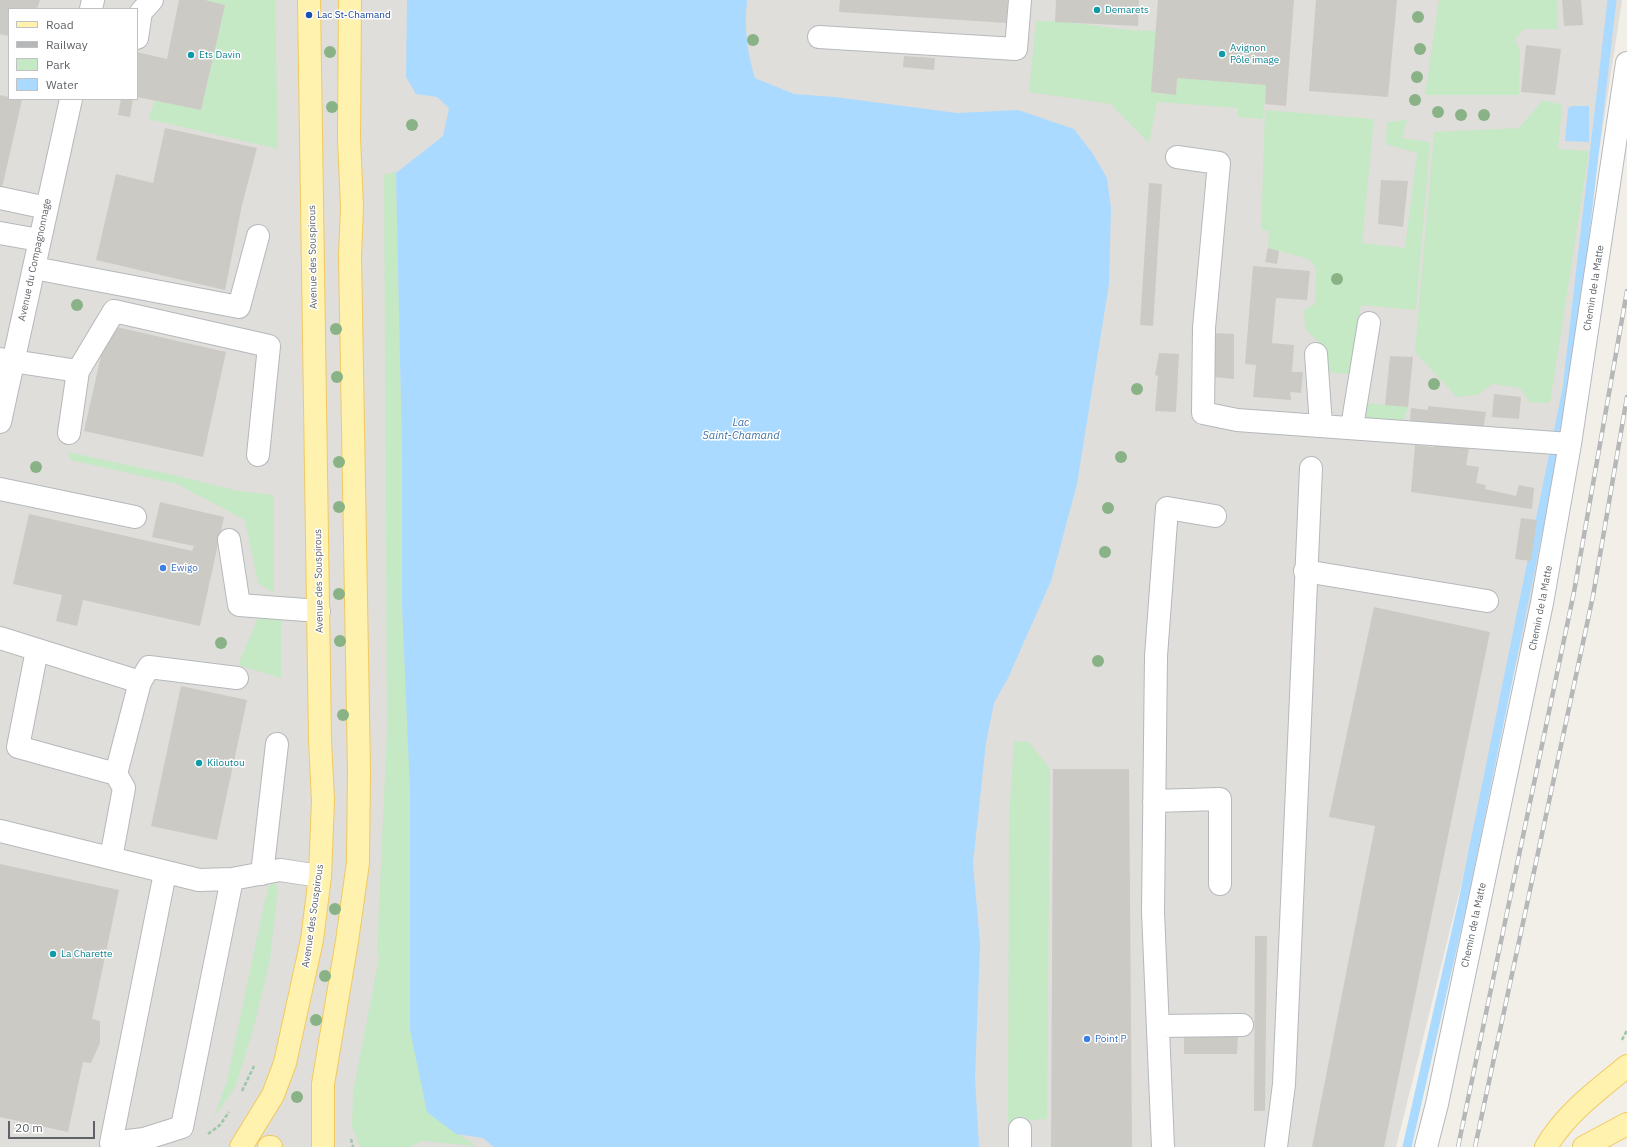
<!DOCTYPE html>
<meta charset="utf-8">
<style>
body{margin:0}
#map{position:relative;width:1627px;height:1147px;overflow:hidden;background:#f1efe8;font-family:"IBM Plex Sans",sans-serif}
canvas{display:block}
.legend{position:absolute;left:8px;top:8px;width:130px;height:92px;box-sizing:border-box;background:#fff;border:1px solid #bfc1c3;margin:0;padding:5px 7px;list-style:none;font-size:12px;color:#5f6368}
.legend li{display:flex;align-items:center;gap:8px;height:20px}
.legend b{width:20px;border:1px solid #bfc1c3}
.scale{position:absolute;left:8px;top:1121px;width:87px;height:18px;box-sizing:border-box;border:2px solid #5f6368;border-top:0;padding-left:5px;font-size:12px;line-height:14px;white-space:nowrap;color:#5f6368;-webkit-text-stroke:3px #fff;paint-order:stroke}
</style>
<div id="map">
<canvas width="1627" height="1147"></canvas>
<ul class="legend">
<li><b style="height:5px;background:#fff2af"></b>Road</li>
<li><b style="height:5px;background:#b6b7b8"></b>Railway</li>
<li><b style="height:11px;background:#c5e8c5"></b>Park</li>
<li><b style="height:11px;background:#aadaff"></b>Water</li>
</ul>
<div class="scale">20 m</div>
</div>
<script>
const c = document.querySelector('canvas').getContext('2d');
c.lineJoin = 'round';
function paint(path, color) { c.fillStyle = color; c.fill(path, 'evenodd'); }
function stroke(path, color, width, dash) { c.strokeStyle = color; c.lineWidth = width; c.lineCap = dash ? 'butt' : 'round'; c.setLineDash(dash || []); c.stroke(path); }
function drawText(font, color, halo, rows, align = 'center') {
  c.font = font + ' "IBM Plex Sans",sans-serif'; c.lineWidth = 3; c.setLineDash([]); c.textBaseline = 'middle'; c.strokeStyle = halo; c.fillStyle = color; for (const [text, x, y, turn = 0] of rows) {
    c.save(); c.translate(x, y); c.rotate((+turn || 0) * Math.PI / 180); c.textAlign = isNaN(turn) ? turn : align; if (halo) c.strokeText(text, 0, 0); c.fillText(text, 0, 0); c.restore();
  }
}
paint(new Path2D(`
 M0,0H1622L1531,604L1396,1147H0ZM9,9H137V99H9Z`), '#e0deda');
paint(new Path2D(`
 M205,0H275L278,149L148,119L155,101L201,110L225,5Z
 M1439,0H1557L1558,29H1524L1515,39L1520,52L1519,95H1425Z
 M1036,21C1076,20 1116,31 1156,31L1153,93L1176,95L1177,78L1266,85L1263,119L1238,117V108L1157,102L1149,143L1111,104L1029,92Z
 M1543,100L1562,105L1558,149L1589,151L1550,403H1530L1520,388L1492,384L1478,395L1457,397L1415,352L1434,132L1519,128Z
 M1265,110L1374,119L1362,243L1405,248L1417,153L1386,144L1387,122L1407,120L1402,138L1430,142L1416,310L1361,305L1350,374L1326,372L1328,351L1305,329L1304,310L1315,304L1316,268L1309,259L1268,248L1269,231L1261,230Z
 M396,172L402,451V605L427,1112L476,1146L422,1141L409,1147H360L352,1126L353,1092L379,958L377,952L387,730L384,175Z
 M1365,403L1408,407L1403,422L1371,421L1364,414Z
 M68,452L169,474L239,491L274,495V593L258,583L245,520L177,484L71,460Z
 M259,615L281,619V678L238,665Z
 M1014,741L1029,742L1050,769L1047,1119L1008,1122L1009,816Z
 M275,883L278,888L270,960L253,1030L235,1088L214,1117L227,1081L264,904L269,886Z`), '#c5e8c5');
paint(new Path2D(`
 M407,0H747C744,27 747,52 755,78L794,94L835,97L957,113L1018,110L1074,129L1093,154L1107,178L1111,208L1109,284L1077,484L1051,581L1008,678L994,703L986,743L973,863L980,944L975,1078L979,1147H494L483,1138L456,1134L427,1112L410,1030V790L402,605V451L396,173L443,136L449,108L437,97L416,94L406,77Z
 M1571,106H1589V142L1565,141L1568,109Z`), '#aadaff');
stroke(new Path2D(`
 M1407,1147L1463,901L1567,389L1612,0`), '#aadaff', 9);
paint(new Path2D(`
 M0,0H40L37,9H9V36L0,34Z
 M179,0H205L225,5L201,110L137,97V52L167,59Z
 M840,0H1008L1007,23L839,12Z
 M1056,0H1139L1138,26L1055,22Z
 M1158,0H1294L1286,106L1265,104L1266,85L1177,78L1176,95L1151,92Z
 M1316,0H1397L1388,97L1309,91Z
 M1562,0H1581L1583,25L1564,26Z
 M1526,45L1561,49L1555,95L1521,92Z
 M904,56L935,58L934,70L903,67Z
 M0,95L9,97V99L22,100L2,188L0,187Z
 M121,99H133L130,117L118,115Z
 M165,128L257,148L242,205L225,290L96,260L116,174L153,183Z
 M1381,180L1408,181L1403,227L1378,224Z
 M1149,183L1162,184L1153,326L1140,325Z
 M1268,248L1279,251L1277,264L1265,262Z
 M1253,266L1310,271L1307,300L1276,298L1272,343L1294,345L1292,372H1303L1301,393L1290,392L1291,400L1253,397L1256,365L1245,364Z
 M108,325L226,352L203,457L84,431Z
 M1214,333L1234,334V379L1213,377Z
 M1159,353L1179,354L1176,412L1155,411L1158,376L1155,375Z
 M1390,356L1413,357L1408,407L1385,405Z
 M1494,394L1521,397L1519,419L1492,417Z
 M1428,406L1486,412L1483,430L1410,423L1411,408L1428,410Z
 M1436,442L1469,448L1466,465L1479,467L1476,483L1486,485L1485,489L1516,496L1519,485L1534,488L1532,509L1411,492L1415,445L1434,447Z
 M160,502L224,517L200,626L83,600L77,626L56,621L62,595L13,584L29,514L192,551L194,546L152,537Z
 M1521,518L1537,520L1531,561L1515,559Z
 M1374,607L1490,632L1384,1147H1312L1375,826L1329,817Z
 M181,686L247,700L217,840L151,826Z
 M1053,769H1129L1132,1147H1051Z
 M0,864L119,890L92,1019L100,1021V1043L91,1063L83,1062L68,1132L0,1117Z
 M1255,936H1267L1265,1111H1254Z
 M1184,1033L1238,1034L1237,1054H1184Z`), '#cccac5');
const minor = new Path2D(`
 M91,9L93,0
 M819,37L1016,49L1020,0
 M137,38L141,12L152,0
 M1177,157L1219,163L1204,328L1203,413L1237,420L1570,444
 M0,198L47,208
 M0,233L39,240
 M34,268L239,307L258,236
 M1316,354L1321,425
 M0,359L78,371L114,311L269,346L258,455
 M0,422L71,99
 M1352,427L1369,323
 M69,433L78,371
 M0,489L135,517
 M229,540L239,605L319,611
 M1305,571L1487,601
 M0,638L140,682L149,667L237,678
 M37,650L18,747L116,774L124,788L111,858
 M116,774L140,682
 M1154,801L1220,799V884
 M0,831L199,880L232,879L280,870L320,876
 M165,873L111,1143L144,1139L182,1127L232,879
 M262,874L277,744
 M1158,1026L1242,1025
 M1020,1129V1147
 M1163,1147L1153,912L1156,656L1167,508L1215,516
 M1276,1147L1284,1084L1311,468
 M1426,1147L1437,1104L1542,603L1570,444L1627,63`);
const major = new Path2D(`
 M241,1147L273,1095L285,1063L312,940L320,876L323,801L320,740L309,0
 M269,1147H271
 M323,1147V1084L347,941L358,863L359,771L350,256L352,207L349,138L350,0
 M1546,1147C1566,1113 1597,1091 1627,1066
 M1584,1147L1627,1124`);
stroke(minor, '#b5b8bc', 24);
stroke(major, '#f2c960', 24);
stroke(new Path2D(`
 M1622,1040L1627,1030
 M242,1091L254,1066
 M208,1134L220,1125L229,1112
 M351,1139L353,1147`), '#9cc7a9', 2.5, [4, 2]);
stroke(minor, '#fff', 22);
stroke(major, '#fff2af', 22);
const rail = new Path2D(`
 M1458,1147L1574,592L1627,291
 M1475,1147L1593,596L1627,397`);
stroke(rail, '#b6b7b8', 4.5);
stroke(rail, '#fff', 3, [9]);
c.fillStyle = '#89b387';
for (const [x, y] of [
 [1418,17],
 [753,40],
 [1420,49],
 [330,52],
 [1417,77],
 [1415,100],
 [332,107],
 [1438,112],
 [1461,115],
 [1484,115],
 [412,125],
 [1337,279],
 [77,305],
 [336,329],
 [337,377],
 [1434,384],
 [1137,389],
 [1121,457],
 [339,462],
 [36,467],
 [339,507],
 [1108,508],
 [1105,552],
 [339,594],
 [340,641],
 [221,643],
 [1098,661],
 [343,715],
 [335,909],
 [325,976],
 [316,1020],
 [297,1097]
]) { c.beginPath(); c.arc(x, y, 6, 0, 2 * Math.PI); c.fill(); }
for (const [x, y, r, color] of [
 [1097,10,4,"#0f9aa8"],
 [309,15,4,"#1a4fb4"],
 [1222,54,4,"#0f9aa8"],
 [191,55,4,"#0f9aa8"],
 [163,568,4,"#3f7fe0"],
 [199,763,4,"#0f9aa8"],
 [53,954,4,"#0f9aa8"],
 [1087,1039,4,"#3f7fe0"]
]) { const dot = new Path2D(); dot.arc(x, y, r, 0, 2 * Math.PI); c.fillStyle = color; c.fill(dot); stroke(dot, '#fff', 1.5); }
drawText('10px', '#0d838f', '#fff', [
 ["Demarets",1105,10],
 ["Avignon",1230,48],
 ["Pôle image",1230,60],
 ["Ets Davin",199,55],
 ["Kiloutou",207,763],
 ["La Charette",61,954]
], 'left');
drawText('10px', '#164399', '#fff', [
 ["Lac St-Chamand",317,15]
], 'left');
drawText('10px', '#5f6368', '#fff', [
 ["Avenue des Souspirous",313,257,-91],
 ["Avenue du Compagnonnage",35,260,-78],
 ["Chemin de la Matte",1594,288,-81],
 ["Avenue des Souspirous",319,581,-91],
 ["Chemin de la Matte",1541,608,-79],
 ["Avenue des Souspirous",313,916,-82],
 ["Chemin de la Matte",1474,925,-78]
]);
drawText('10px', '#366cbe', '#fff', [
 ["Ewigo",171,568],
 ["Point P",1095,1039]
], 'left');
drawText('italic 11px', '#4174aa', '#fff', [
 ["Lac",741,423],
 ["Saint-Chamand",741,436]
]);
</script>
